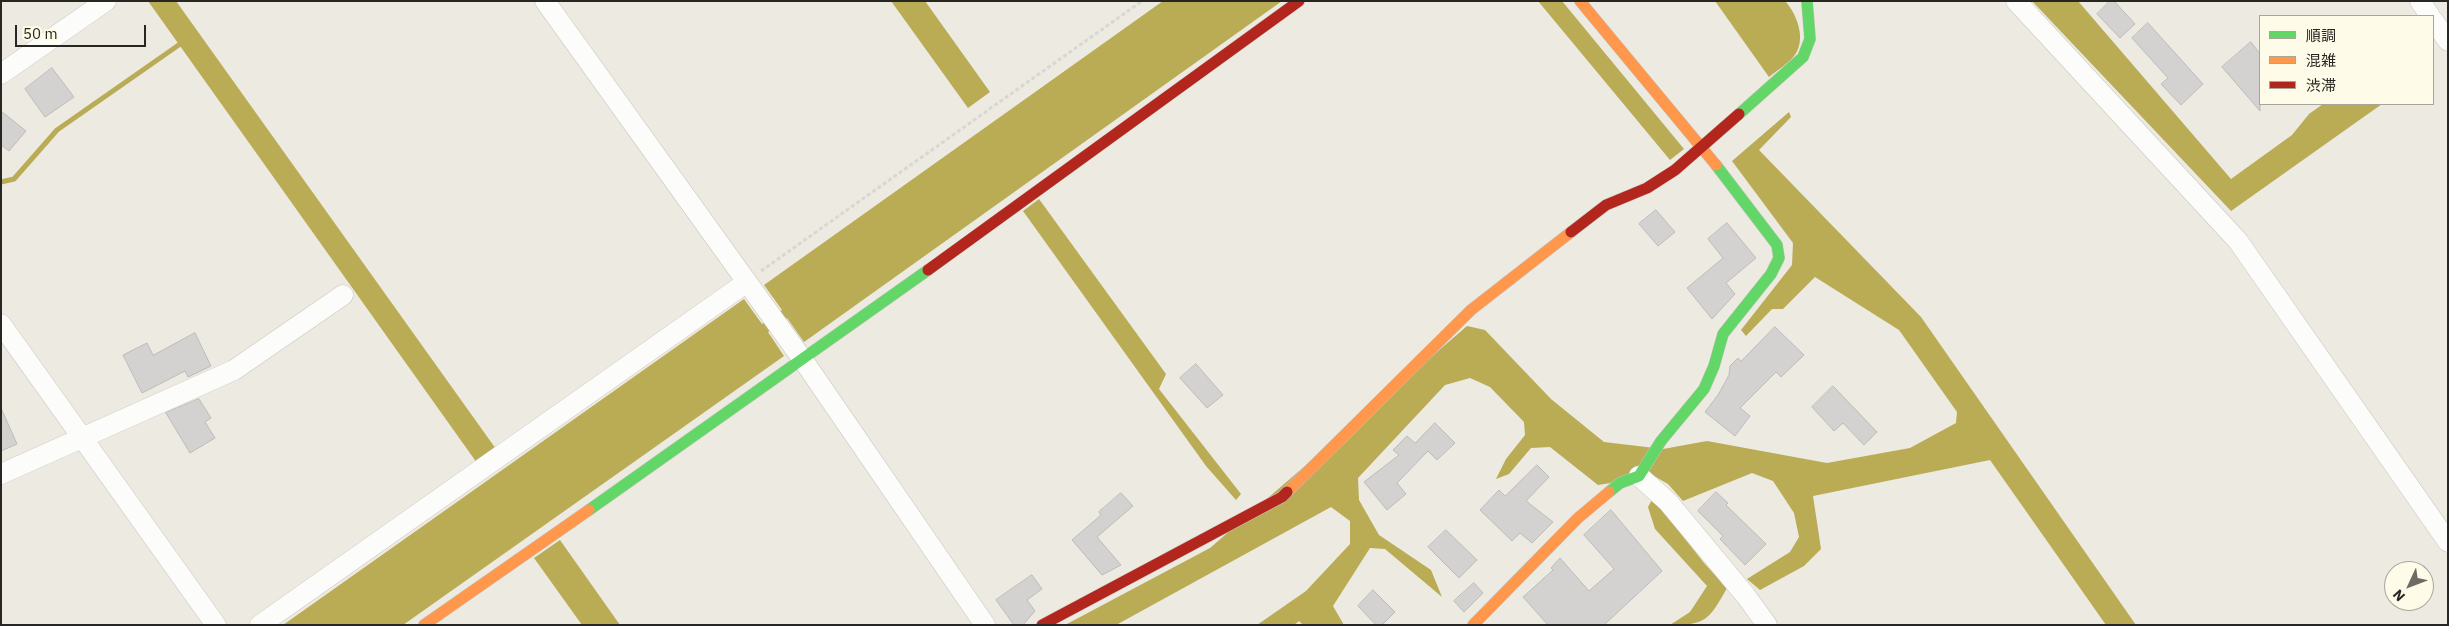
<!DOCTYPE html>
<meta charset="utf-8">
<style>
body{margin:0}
#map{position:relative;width:2449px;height:626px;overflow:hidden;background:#eceae1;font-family:"IBM Plex Sans","Noto Sans JP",sans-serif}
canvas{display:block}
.frame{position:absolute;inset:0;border:2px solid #272620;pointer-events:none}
.legend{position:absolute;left:2259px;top:15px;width:175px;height:90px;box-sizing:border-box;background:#fefbe9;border:1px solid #a8a699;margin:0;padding:6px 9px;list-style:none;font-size:15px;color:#272620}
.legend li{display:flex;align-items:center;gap:10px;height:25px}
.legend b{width:25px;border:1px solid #a8a699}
.north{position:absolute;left:2384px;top:561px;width:50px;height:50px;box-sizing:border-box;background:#fefbe9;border:1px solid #a8a699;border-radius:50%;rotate:227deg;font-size:14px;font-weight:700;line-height:20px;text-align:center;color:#272620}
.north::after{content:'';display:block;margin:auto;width:18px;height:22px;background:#6c6b64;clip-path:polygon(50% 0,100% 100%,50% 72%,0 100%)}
.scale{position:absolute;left:15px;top:25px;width:131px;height:22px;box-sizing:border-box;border:2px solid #272620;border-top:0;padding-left:6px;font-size:15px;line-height:18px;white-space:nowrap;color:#272620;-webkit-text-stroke:4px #fefbe9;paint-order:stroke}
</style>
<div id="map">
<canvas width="2449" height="626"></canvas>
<div class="frame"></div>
<ul class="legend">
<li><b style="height:6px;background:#63d668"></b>順調</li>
<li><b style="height:6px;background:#ff974d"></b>混雑</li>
<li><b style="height:6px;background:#b3261e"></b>渋滞</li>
</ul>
<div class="north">N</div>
<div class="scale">50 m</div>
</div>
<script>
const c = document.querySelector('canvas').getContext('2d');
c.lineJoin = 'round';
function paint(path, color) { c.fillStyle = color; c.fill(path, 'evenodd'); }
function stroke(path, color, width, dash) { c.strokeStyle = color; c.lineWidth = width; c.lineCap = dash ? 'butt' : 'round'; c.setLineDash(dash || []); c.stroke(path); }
paint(new Path2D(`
 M148,1H176L496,449L477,463Z
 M891,1H925L990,92L968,108Z
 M1163,1H1282L804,342L787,318L768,332L784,356L403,625H283L744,299L762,324L782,310L764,285Z
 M1538,1H1562L1684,149L1670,160Z
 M1715,1H1785C1797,14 1807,40 1794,56C1788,64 1777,70 1769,77Z
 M2032,1H2078L2231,179L2292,135L2309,114L2323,104H2382L2231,211Z
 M1789,112L1791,117L1759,150L1921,317L2136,625H2106L1990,460L1813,496L1821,549L1804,566L1760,590L1747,579L1790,552L1799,537L1794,513L1773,481L1752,473L1683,501L1668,484L1654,476L1598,485L1550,447L1531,448L1509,474L1496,479L1506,459L1525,435L1524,422L1490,387L1470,378L1445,385L1358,478L1359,500L1379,535L1431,570L1442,597L1385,549L1370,548L1333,606L1344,625H1303L1299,621L1294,625H1257L1306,591L1350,544V521L1331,507L1116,625H1065L1210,548L1467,326L1485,330L1551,399L1604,442L1663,449L1707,441L1827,463L1910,448L1956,423L1957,412L1899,330L1815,277L1783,309H1772L1746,336L1741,330L1792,265L1793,243L1732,161Z
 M1039,199L1166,374L1159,389L1241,494L1236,500L1206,466L1023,211Z
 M1653,498L1704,563L1727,588C1709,620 1706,625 1670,625L1690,612L1707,586L1655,529L1648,507Z
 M560,540L620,625H582L534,558Z`), '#baab55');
stroke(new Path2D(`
 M1,182L14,179L57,130L183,42`), '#baab55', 5);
const building = new Path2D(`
 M2110,1H2114L2135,24L2120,38L2097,14Z
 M2148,23L2203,84L2181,105L2161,84L2168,78L2132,38Z
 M2251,42L2260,54V111L2222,67Z
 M52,68L74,97L45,117L25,89Z
 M1,111L26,131L9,151L1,145Z
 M1656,210L1675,232L1658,246L1639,224Z
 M1727,223L1756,258L1726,283L1735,294L1712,319L1687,288L1723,258L1708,239Z
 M1775,327L1804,355L1781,377L1776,372L1740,408L1750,416L1735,436L1705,412L1718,395L1729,375L1730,366L1738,358L1741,361Z
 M195,333L211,366L188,377L185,371L142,393L123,355L147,343L153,355Z
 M1196,364L1223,395L1207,408L1180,378Z
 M1833,386L1877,432L1864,445L1843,423L1834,431L1812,407Z
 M199,399L211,418L205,422L215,438L190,453L166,413Z
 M1,408L17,444L1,451Z
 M1435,423L1455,443L1437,460L1428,451L1397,483L1406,494L1387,510L1364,482L1399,455L1393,450L1407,436L1415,443Z
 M1537,465L1549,477L1526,501L1553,522L1532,543L1520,533L1512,541L1480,510L1499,490L1505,496Z
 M1716,492L1728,503L1726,505L1766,544L1745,565L1720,539L1723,536L1698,511Z
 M1121,493L1133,506L1097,537L1121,565L1102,575L1072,540L1101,515L1099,512Z
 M1611,510L1662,571L1604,625H1548L1523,597L1553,570L1551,568L1560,558L1589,591L1614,569L1584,535Z
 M1446,530L1477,560L1459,578L1428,547Z
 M1032,575L1042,589L1027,600L1035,611L1023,625H1014L996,600Z
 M1474,583L1483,593L1464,612L1454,601Z
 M1373,590L1395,612L1382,625H1376L1358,606Z`);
paint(building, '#d3d2d0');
stroke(building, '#bdbbba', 1);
const street = new Path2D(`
 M545,1L803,360L985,625
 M2016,1L2238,241L2448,542
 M2420,1L2430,16
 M2433,20L2448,41
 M1,74L106,1
 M1,324L216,625
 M1,474L234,370L343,295
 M1639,476L1668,502L1746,596L1767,625
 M260,625L747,282`);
const fast = new Path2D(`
 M1739,114L1803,57L1810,39L1807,1
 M1609,492L1620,483L1639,476L1661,441L1704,389L1714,366L1723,334L1771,274L1779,258L1777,245L1716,165
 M589,510L928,270`);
const slow = new Path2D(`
 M1580,1L1716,165
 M1287,492L1471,310L1571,232
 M424,625L589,510
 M1473,625L1578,518L1609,492`);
const jam = new Path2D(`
 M1571,232L1606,205L1647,188L1675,170L1739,114
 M928,270L1299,1
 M1042,625L1282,497L1287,492`);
stroke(street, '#c8c6bf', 21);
stroke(fast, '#c8c6bf', 12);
stroke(slow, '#c8c6bf', 12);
stroke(jam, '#c8c6bf', 12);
stroke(new Path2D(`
 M761,271L1142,1`), '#d8d7d4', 3, [4, 2.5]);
stroke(street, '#fcfcfa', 20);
stroke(fast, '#63d668', 11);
stroke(slow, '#ff974d', 11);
stroke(jam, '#b3261e', 11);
</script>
